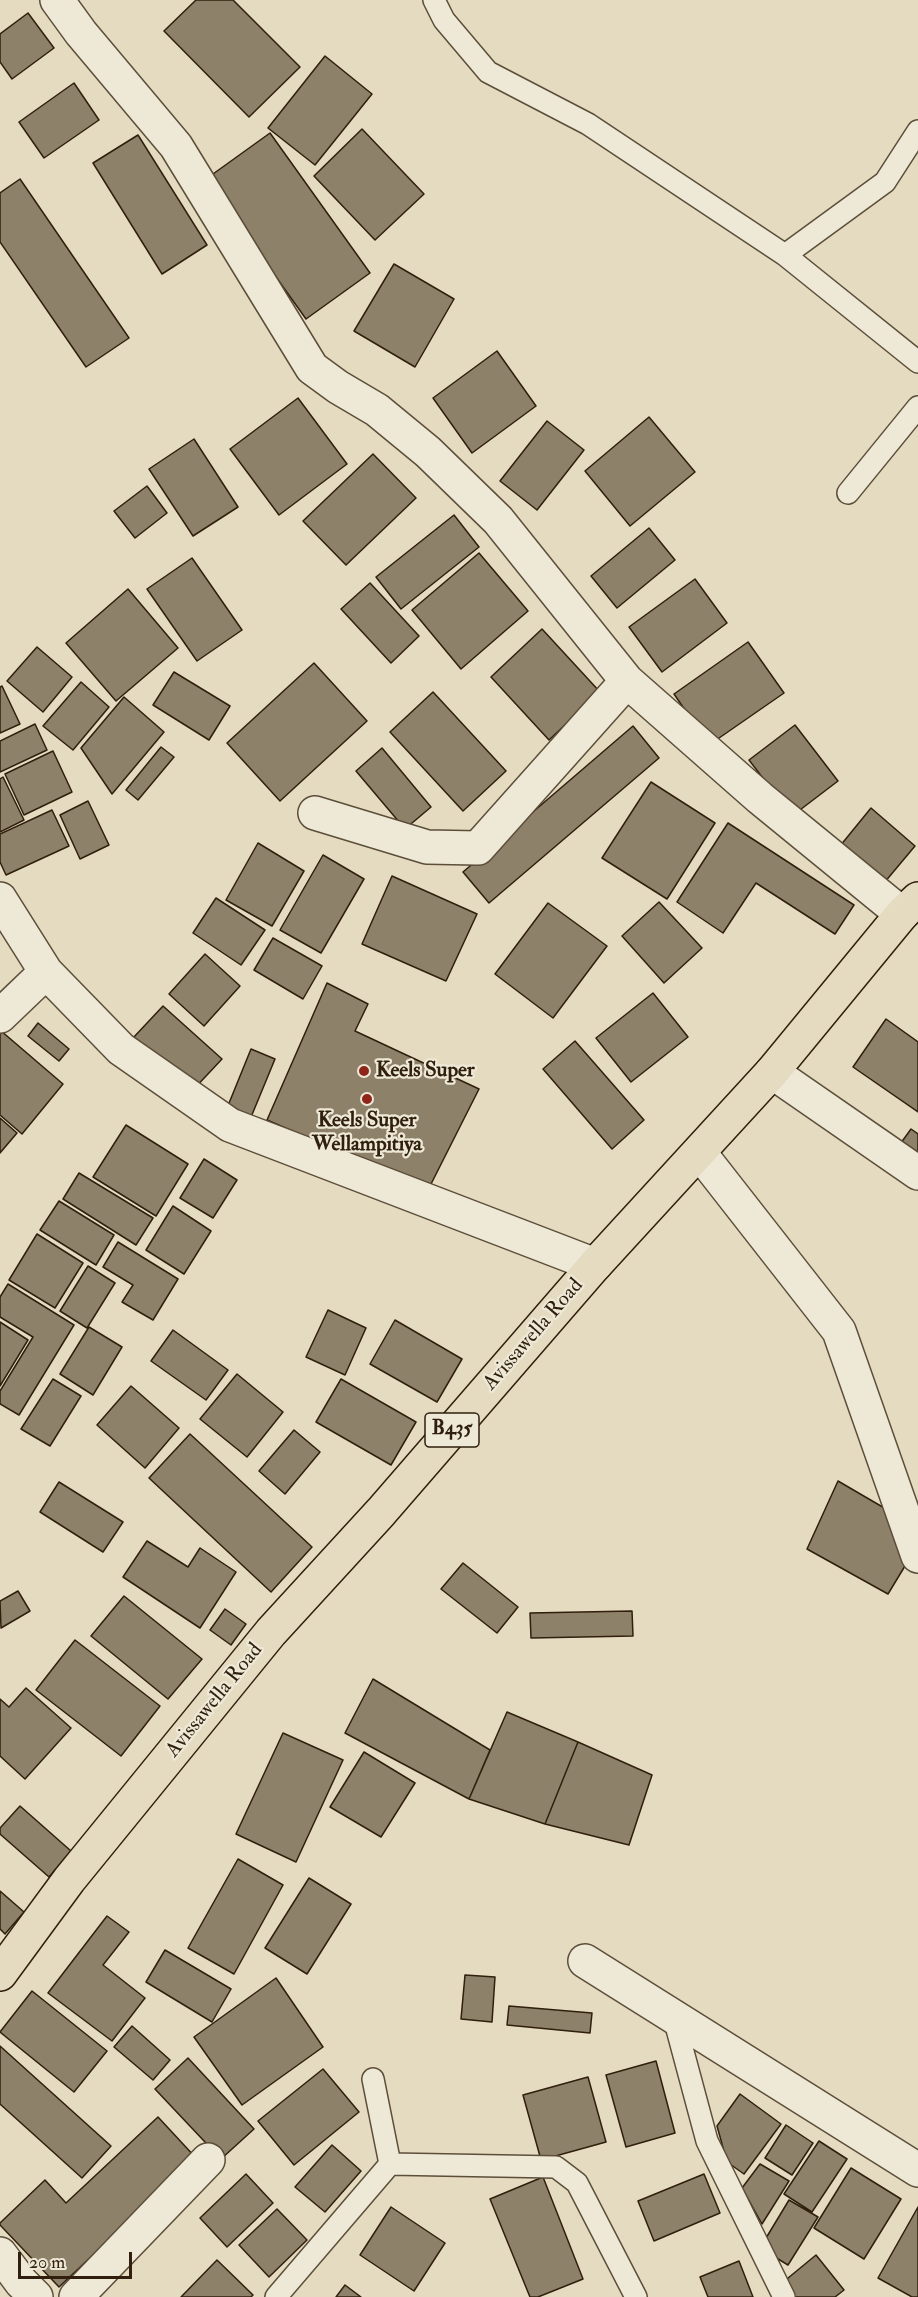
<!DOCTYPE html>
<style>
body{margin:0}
#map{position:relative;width:918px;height:2297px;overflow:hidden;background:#e5dbc1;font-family:"IM FELL Double Pica",serif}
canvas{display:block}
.scale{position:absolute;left:18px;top:2252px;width:114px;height:27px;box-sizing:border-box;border:3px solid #2f1f0c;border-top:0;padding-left:8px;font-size:18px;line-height:21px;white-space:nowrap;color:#2f1f0c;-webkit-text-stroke:4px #eee8d7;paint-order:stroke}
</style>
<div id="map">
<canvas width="918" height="2297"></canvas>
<div class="scale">20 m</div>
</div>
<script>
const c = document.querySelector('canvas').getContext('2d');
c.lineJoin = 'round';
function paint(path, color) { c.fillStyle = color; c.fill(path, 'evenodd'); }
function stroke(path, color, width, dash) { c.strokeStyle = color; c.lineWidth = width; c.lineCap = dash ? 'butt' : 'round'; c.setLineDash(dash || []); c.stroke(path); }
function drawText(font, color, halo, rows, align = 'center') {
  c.font = font + ' "IM FELL Double Pica",serif'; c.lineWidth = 4.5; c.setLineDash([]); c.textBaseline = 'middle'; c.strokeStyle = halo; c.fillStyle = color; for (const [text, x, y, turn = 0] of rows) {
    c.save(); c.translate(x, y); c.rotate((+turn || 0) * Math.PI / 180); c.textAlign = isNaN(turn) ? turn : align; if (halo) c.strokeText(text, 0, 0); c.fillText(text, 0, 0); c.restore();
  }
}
const building = new Path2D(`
 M196,0H233L300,67L249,117L164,31Z
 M28,13L54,48L12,79L0,62V34Z
 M325,56L372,94L315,165L268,128Z
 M74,83L99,120L44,158L19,122Z
 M362,129L424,194L375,240L314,176Z
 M270,133L370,273L306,319L206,179Z
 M138,135L207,245L162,274L93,163Z
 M20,179L129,338L86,367L0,242V193Z
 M394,264L454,299L415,367L354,331Z
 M497,351L536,406L472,453L433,398Z
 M298,398L347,464L279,515L230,449Z
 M649,417L695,472L630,526L585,471Z
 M547,421L584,450L537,510L500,481Z
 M194,439L238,507L193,536L149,469Z
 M373,454L416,498L346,565L303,521Z
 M147,486L167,513L135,538L114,511Z
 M454,515L479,547L401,609L376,577Z
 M649,528L675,560L617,608L591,576Z
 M479,553L528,611L461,669L412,610Z
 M192,558L242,630L197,661L147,589Z
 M695,579L727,623L662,672L629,627Z
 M370,583L419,636L391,663L341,609Z
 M128,589L178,648L116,701L66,643Z
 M542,629L600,692L549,740L491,677Z
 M748,642L784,693L709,745L674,694Z
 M37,647L72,677L43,712L7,681Z
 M314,663L367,721L280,801L227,743Z
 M174,672L230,706L209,740L153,705Z
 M81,682L109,707L73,750L43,726Z
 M2,686L20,724L0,733V687Z
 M433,692L506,771L463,811L390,732Z
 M124,697L164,732L112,794L81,748Z
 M35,724L47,750L0,772V741Z
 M795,725L838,781L792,816L749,760Z
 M633,726L659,758L489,903L463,872Z
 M161,747L174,757L138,800L126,790Z
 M382,748L431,807L405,829L356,771Z
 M53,751L72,792L24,815L5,774Z
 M3,777L24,820L0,832V779Z
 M651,782L715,823L667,899L602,858Z
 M88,801L109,845L80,859L60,815Z
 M871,808L915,846L884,883L840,846Z
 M52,810L69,846L6,875L0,862V834Z
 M728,823L854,905L835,934L756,883L723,933L677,902Z
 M258,843L304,871L272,926L226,900Z
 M323,855L364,879L321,953L280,930Z
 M392,876L477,914L446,981L362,944Z
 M216,898L265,930L241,965L193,933Z
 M659,902L702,948L664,983L622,936Z
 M548,903L607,946L553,1018L495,974Z
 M273,938L322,966L303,999L254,970Z
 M205,954L240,986L204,1026L169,994Z
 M327,983L368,1004L355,1031L479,1089L428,1190L267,1120Z
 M653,993L688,1037L631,1082L596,1038Z
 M163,1006L222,1059L192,1091L133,1038Z
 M886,1019L918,1042V1112L853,1067Z
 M38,1023L69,1049L59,1061L28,1036Z
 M0,1030L63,1084L22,1134L0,1115Z
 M575,1041L644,1120L612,1149L543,1069Z
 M251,1049L275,1059L249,1122L225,1113Z
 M0,1118L17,1133L0,1153Z
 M126,1125L188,1164L156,1216L93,1177Z
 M911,1129L918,1134V1161L898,1147Z
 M204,1159L237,1180L213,1218L180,1198Z
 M79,1173L153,1218L136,1245L63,1199Z
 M59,1201L114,1235L96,1265L40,1230Z
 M173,1206L211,1231L184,1274L146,1250Z
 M37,1234L83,1263L55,1308L9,1280Z
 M118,1242L178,1279L153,1320L122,1302L133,1285L103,1267Z
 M88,1266L115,1283L87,1328L60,1311Z
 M8,1284L74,1325L19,1415L0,1404V1391L33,1337L0,1317V1297Z
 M328,1310L366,1328L345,1375L306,1357Z
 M395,1320L462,1359L437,1402L370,1364Z
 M0,1322L28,1340L0,1386Z
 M89,1327L122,1347L93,1395L60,1374Z
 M173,1330L228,1370L206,1400L151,1361Z
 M237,1374L283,1412L247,1457L200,1419Z
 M53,1379L81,1396L50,1446L21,1429Z
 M341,1379L416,1422L391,1465L316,1422Z
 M131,1386L179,1428L145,1468L97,1425Z
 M294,1430L320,1452L285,1494L259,1471Z
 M190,1434L312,1547L271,1592L149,1478Z
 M838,1481L886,1509L908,1561L888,1594L807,1549Z
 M59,1482L123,1522L103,1552L40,1512Z
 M147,1541L188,1567L200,1548L236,1572L200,1628L123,1577Z
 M463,1563L518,1607L497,1633L441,1589Z
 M18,1591L30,1611L1,1628L0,1601Z
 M124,1596L202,1659L168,1699L91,1636Z
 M225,1609L246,1624L231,1645L210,1630Z
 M632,1611L633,1636L531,1638L530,1613Z
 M75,1640L160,1706L121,1756L36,1690Z
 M373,1679L490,1750L469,1799L345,1733Z
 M26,1688L71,1728L25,1779L0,1756V1699L9,1707Z
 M507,1712L578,1742L545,1824L469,1799Z
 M283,1733L343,1760L296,1862L236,1834Z
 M578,1742L652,1775L629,1845L545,1824Z
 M364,1752L415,1783L381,1837L330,1807Z
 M20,1806L71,1851L49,1877L0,1834V1828Z
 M238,1859L283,1885L234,1974L188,1948Z
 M309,1878L351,1904L307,1974L265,1948Z
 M0,1891L24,1912L5,1934L0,1929Z
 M107,1916L129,1932L103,1965L145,1998L112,2041L48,1993Z
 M165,1950L231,1989L212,2022L146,1982Z
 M465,1975L495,1977L492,2022L461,2019Z
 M276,1978L323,2047L242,2105L194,2037Z
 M32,1991L107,2051L74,2092L0,2032Z
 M509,2006L592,2013L590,2033L507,2025Z
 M132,2026L170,2060L153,2080L114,2047Z
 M0,2046L111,2146L82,2178L0,2104Z
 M188,2058L254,2129L221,2159L155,2089Z
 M656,2061L675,2133L626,2147L606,2075Z
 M323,2069L359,2112L294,2165L258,2121Z
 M588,2077L606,2142L541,2160L523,2095Z
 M740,2094L781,2124L744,2174L727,2162L717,2126Z
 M158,2117L196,2158L59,2287L0,2225V2223L45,2180L66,2203Z
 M786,2125L813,2143L792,2175L765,2158Z
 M819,2141L847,2159L812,2212L784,2194Z
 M332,2145L361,2171L325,2212L295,2187Z
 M760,2164L789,2181L762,2224L742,2188Z
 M851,2168L901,2199L864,2259L814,2228Z
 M246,2174L273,2203L227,2247L200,2218Z
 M704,2174L720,2213L654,2241L638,2201Z
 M543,2177L583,2279L538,2297H530L490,2199Z
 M789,2200L818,2217L788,2265L760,2248Z
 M391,2207L445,2243L414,2291L360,2255Z
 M918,2207V2297H912L878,2278Z
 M277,2209L307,2240L269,2277L239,2245Z
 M816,2255L844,2290L835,2297H794L782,2283Z
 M217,2260L253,2295L251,2297H181Z
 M739,2261L753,2297H708L700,2277Z
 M345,2285L361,2297H336Z`);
paint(building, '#8e816a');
stroke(building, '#2f1f0c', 1.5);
const service = new Path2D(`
 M434,0L444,20L488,72L588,124L785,255L918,362
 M785,255L885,182L918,131
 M848,493L918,407
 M674,2018L707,2141L784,2297
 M373,2079L390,2164
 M276,2297L390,2164L556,2167L577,2183L636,2297`);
const minor = new Path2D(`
 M57,0L81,33L176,146L312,368L338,387L377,410L428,452L498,520L627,681L760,798L902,914
 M315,813L427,847L478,848L627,681
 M0,899L46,972L121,1049L230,1125L595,1265
 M0,1016L46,972
 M772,1072L918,1173
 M699,1152L839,1331L918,1556
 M585,1961L918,2170
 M0,2254L21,2282L36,2297
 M76,2297L208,2160`);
const primary = new Path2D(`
 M0,1974L69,1880L271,1632L381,1512L595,1265L772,1072L902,914L918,899`);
stroke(service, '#5c4e39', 24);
stroke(minor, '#5c4e39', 36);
stroke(primary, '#2f1f0c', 36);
stroke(service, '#eee8d7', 21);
stroke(minor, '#eee8d7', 33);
stroke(primary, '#e5dbc1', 33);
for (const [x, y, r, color] of [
 [364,1071,6,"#8f2418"],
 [367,1099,6,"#8f2418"]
]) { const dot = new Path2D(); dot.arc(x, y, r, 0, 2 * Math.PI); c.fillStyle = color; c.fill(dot); stroke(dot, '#eee8d7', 2); }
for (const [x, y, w] of [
 [452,1430,54]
]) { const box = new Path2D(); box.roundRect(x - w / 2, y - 17, w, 34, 4.5); c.fillStyle = '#eee8d7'; c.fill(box); stroke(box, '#2f1f0c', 1.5); }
drawText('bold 20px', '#2f1f0c', null, [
 ["B435",452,1430]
]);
drawText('bold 21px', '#2f1f0c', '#eee8d7', [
 ["Keels Super",376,1071],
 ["Keels Super",367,1121,"center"],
 ["Wellampitiya",367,1145,"center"]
], 'left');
drawText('21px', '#2f1f0c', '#eee8d7', [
 ["Avissawella Road",534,1335,-49],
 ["Avissawella Road",215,1701,-51]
]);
</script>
